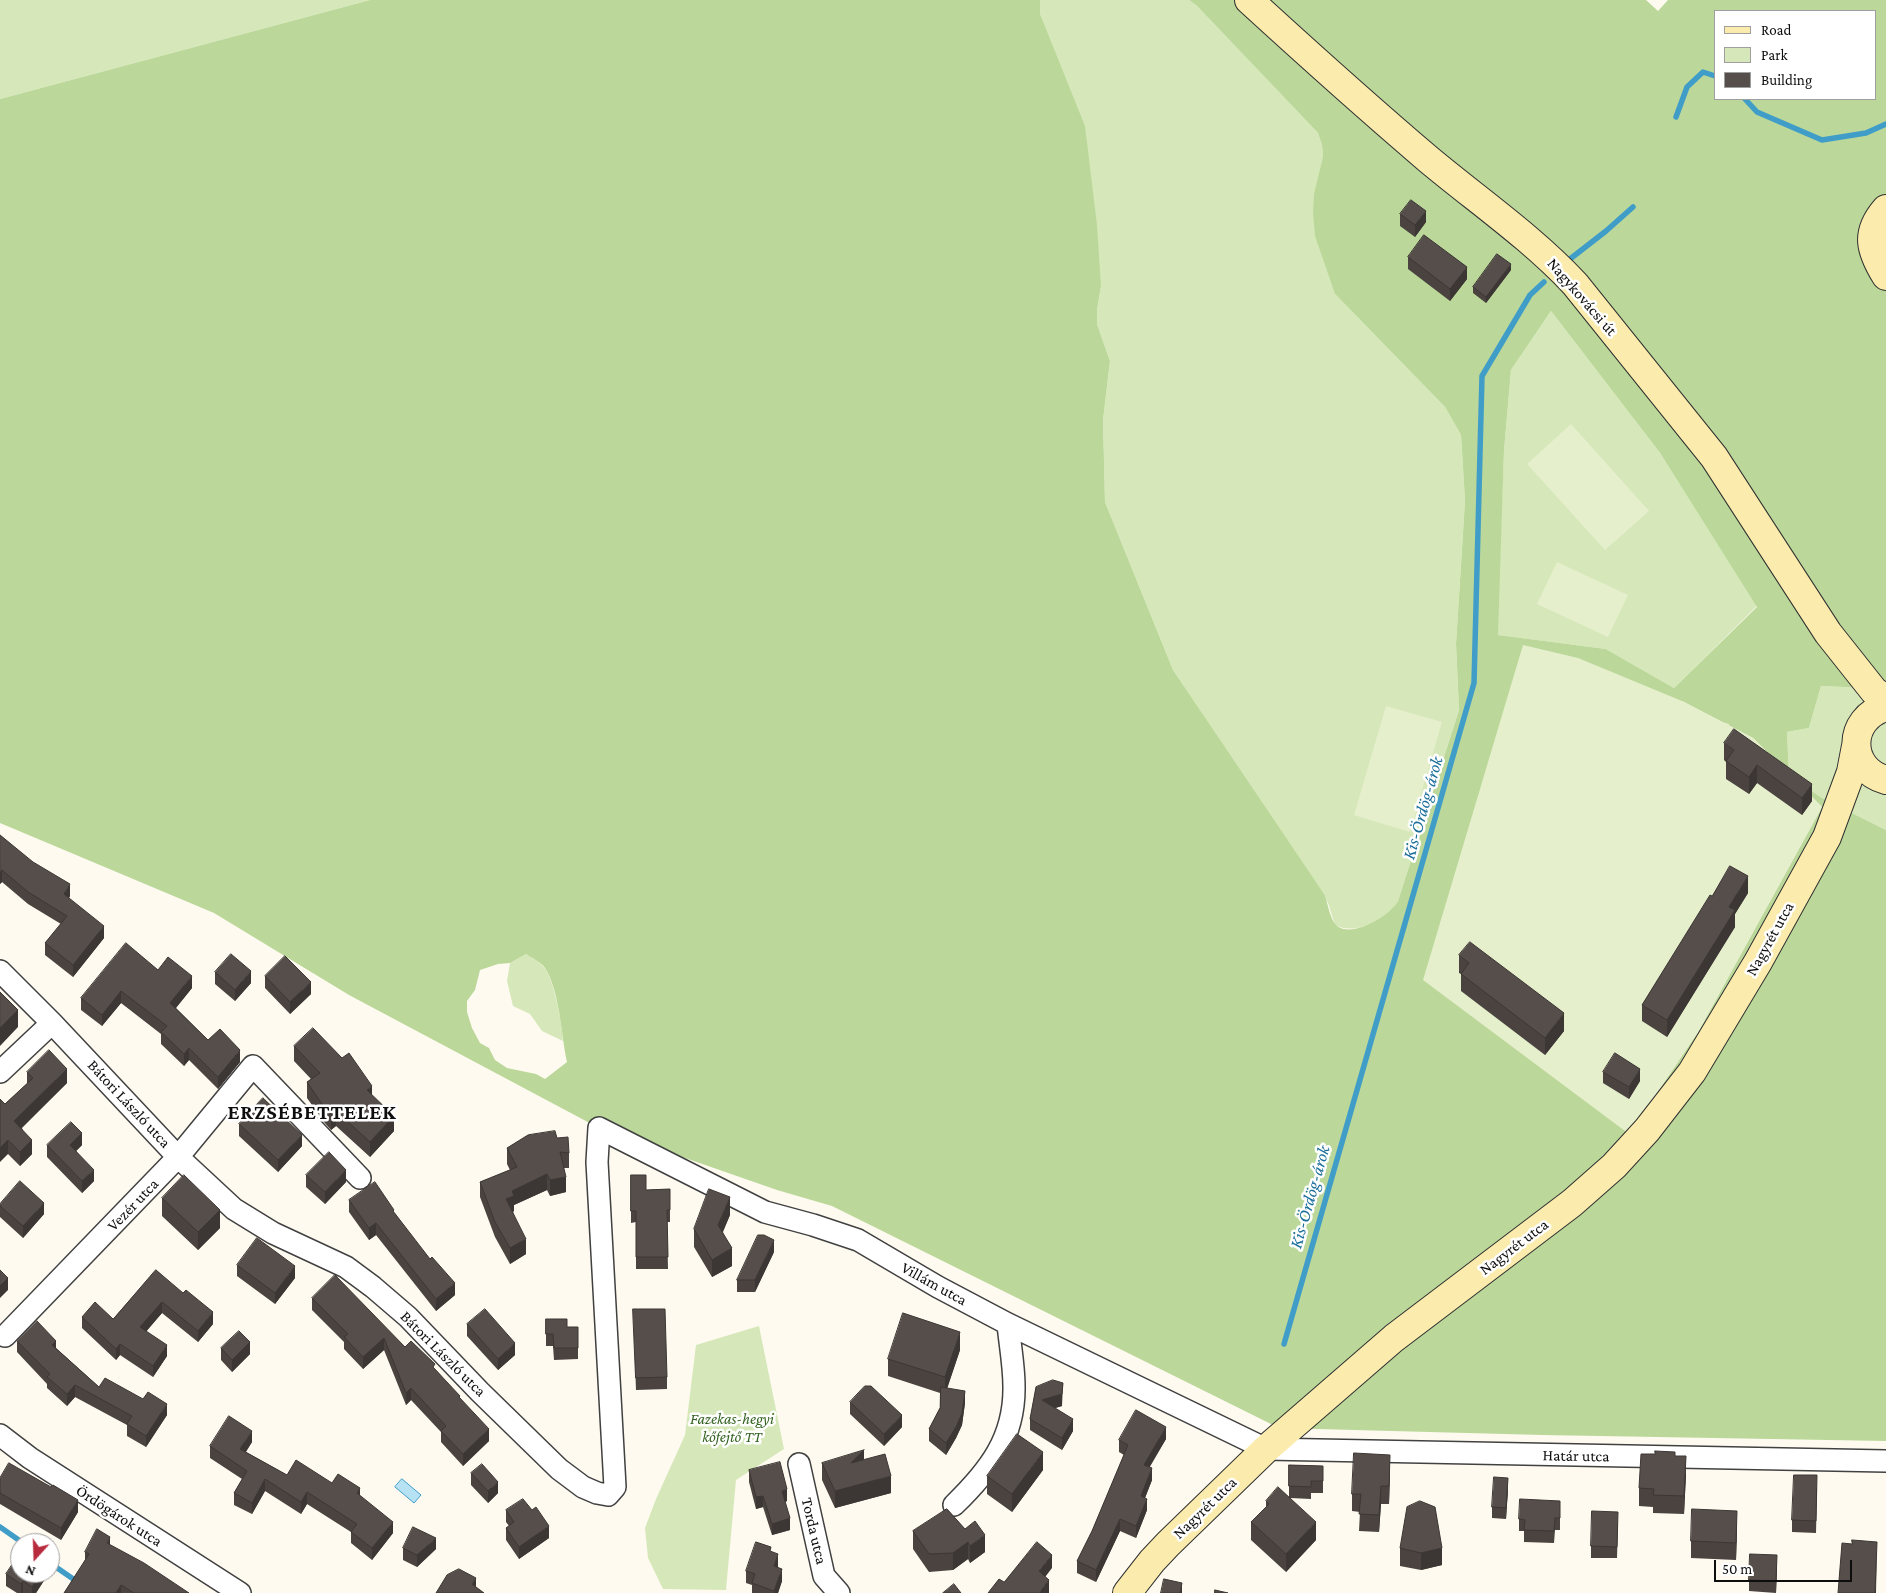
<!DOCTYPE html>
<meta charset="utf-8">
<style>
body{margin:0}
#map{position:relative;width:1886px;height:1593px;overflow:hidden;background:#fefaef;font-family:"Crimson Pro",serif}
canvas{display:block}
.legend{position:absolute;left:1714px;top:10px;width:162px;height:90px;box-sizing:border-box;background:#fff;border:1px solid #9f9f9f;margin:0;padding:6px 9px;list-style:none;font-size:15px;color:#0e0e0e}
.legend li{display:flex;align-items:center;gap:10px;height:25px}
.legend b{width:25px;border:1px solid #9f9f9f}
.north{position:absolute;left:10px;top:1533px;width:50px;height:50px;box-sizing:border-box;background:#fff;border:1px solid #9f9f9f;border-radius:50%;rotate:200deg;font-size:14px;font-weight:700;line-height:20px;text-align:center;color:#0e0e0e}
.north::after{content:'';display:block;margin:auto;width:18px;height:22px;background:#b82b3e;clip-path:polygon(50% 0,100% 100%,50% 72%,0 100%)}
.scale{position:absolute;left:1714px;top:1560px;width:138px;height:22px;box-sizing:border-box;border:2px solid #0e0e0e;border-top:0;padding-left:6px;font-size:15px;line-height:18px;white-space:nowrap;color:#0e0e0e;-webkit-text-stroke:4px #fff;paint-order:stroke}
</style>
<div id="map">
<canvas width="1886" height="1593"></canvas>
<ul class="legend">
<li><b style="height:6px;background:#fbecad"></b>Road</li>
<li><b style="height:14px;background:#d6e8ba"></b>Park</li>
<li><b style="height:14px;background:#564e4b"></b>Building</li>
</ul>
<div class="north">N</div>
<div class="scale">50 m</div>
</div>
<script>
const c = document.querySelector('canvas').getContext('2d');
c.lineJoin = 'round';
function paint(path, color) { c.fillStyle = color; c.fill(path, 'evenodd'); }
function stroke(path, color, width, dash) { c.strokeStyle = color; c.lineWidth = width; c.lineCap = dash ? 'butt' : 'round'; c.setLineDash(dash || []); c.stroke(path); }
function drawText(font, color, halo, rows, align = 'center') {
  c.font = font + ' "Crimson Pro",serif'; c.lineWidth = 5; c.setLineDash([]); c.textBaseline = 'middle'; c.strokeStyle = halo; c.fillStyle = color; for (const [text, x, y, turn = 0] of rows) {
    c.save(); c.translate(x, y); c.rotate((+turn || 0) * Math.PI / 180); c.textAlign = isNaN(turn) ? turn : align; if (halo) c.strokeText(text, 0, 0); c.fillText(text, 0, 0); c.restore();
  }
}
paint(new Path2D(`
 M0,0H370L0,99Z
 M1040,0H1189L1197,6L1318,133L1322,145L1335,294L1445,407L1461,435L1465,501L1456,644L1459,710L1398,901C1389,920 1355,936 1335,925L1328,903L1173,670L1105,502L1103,420L1110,361L1097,324V310L1101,286L1040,14Z
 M1551,311L1660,453L1757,606L1674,688L1606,649L1497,635L1504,451L1511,370Z
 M1821,686L1886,689V830L1822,798L1789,775L1787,732L1809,728Z
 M526,954C531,958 538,961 542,965C554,976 562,1024 563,1041L542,1031L530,1014L513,1006L507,981L510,963Z
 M759,1326L784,1449L736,1480L726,1590L663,1589L648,1558L645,1528L656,1499L685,1435L696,1345Z`), '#d6e8ba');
paint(new Path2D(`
 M370,0H1040V14L1085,126L1097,225L1101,286L1097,310V324L1110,361L1103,420L1105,502L1173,670L1324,894C1328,903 1330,920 1337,926C1353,938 1390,916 1398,901L1459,710L1456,644L1465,501L1461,435L1445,407L1335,294L1315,236L1313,212L1314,194L1323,157L1322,145L1318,133L1197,6L1189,0H1646L1658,11L1668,0H1886V689L1821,686L1809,728L1787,732L1789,775L1822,798L1886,830V1441L1542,1435L1279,1428L832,1206L777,1190L599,1128L349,995L214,913L0,823V99ZM1715,11H1875V99H1715ZM1551,311L1660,453L1757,607L1674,688L1606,649L1498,635L1504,451L1511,370ZM1682,701L1753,738L1822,807L1698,1032L1629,1134ZM526,954C531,958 541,962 545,968C560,992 561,1034 567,1062L545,1079L536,1074L507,1068L495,1060L489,1048L480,1043L472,1028L467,1012V1001L475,990L480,970L498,964L510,963Z`), '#bbd89a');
paint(new Path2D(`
 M1571,424L1649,511L1605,550L1527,464Z
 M1557,562L1628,595L1608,637L1537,604Z
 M1523,645L1578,658L1682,701L1722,722L1729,724V726L1753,738L1822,807L1698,1032L1629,1134L1423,980Z
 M1386,706L1442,722L1410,832L1354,815Z`), '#e6efcc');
const water = new Path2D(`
 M402,1479L421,1495L414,1503L395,1487Z`);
paint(water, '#b6e2f4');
stroke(water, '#409dc8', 1);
stroke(new Path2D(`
 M1745,99L1757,112L1822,140L1866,133L1886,124
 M1676,117L1687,87L1703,72L1715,76
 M1570,259L1606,231L1633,207
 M1284,1344L1474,683L1482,376L1530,295L1544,282
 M0,1527L23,1543
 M50,1563L79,1583`), '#409dc8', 5.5);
const street = new Path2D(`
 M0,971L52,1023L178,1157L234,1209L273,1233L346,1267L373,1287L408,1317L480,1392L559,1469L583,1487L597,1493L608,1495L615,1487L597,1162L599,1128L765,1212L813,1225L858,1240L938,1287L1008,1324L1266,1449L1886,1461
 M0,1072L52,1023
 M5,1336L178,1157L253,1066L360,1178
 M0,1435L30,1458L240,1593
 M799,1464L824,1576L839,1593
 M954,1505C989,1471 1015,1438 1014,1386C1014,1366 1010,1345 1008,1324`);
const secondary = new Path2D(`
 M1249,0C1308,54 1367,107 1428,159C1477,200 1531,237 1575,284L1714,457L1828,633L1874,691L1886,699
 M1886,209C1865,233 1870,250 1886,276
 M1886,707C1847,718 1846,769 1886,780
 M1127,1593L1152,1561L1168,1544L1266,1449L1394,1338L1572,1203L1614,1166L1647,1130L1692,1072L1758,962L1827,837L1851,772L1856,746`);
stroke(street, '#414141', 24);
stroke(secondary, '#303030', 30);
stroke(street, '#fff', 21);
stroke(secondary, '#fbecad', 28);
paint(new Path2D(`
 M1400,214L1426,222L1415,237L1400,226Z
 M1408,257L1467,279L1450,301L1408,269Z
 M1511,270L1486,303L1473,293V287Z
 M1724,743L1812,801L1802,815L1757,783L1749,794L1726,779V762L1724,760Z
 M0,835L70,896L69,898L104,938L73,977L45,955V943L61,924L28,904L2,882L0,884Z
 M1748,893L1735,914V927L1667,1037L1642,1021V1005L1712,896Z
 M1459,955L1564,1031L1545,1055L1461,991V974L1459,973Z
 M158,970L192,988L176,1008L208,1040L240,1062L218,1089L189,1060L184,1066L161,1044V1034L121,1003L102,1026L81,1010V998Z
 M215,972L251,983L235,1001L215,984Z
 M265,976L311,994L290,1014L265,988Z
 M294,1046L372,1095L394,1131L370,1157L336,1126L331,1130L324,1122L307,1098V1082L311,1079L294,1061Z
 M27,1072L67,1083L22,1128L32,1154L20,1166L8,1154L5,1104L27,1084Z
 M1603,1072L1640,1081L1629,1099L1603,1083Z
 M239,1124L302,1146L278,1172L239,1136Z
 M557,1138L569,1153V1168H564L566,1192L550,1196L547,1190L514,1205V1211L513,1212L526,1254L510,1264L495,1237L480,1197V1182L510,1170L507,1164V1148Z
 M47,1145H82L76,1151L94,1181L82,1193L47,1157Z
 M306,1175L346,1182L325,1204L306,1187Z
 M631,1175L646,1190L670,1189V1222H667L668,1269H636V1222L631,1223Z
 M162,1198L220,1228L198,1250L162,1216Z
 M349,1200L394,1213L455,1295L436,1311L376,1235L369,1240L349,1212Z
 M0,1204L44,1214L23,1238L0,1217Z
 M730,1215L723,1232L732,1266L712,1277L694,1247V1229Z
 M774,1252L755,1292H737V1280Z
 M237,1265L295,1278L275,1304L237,1276Z
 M156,1270L213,1324L198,1342L162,1313L146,1331L167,1356L153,1377L120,1355L116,1360L82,1328V1317L113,1319Z
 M312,1298L405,1347L435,1369L460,1398L489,1441L463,1466L441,1442V1432L411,1400L406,1405L384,1350L363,1369L344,1349V1342L312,1310Z
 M633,1309L667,1377V1389L636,1390Z
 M546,1319L567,1327H578V1359L554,1360L553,1346H546Z
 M467,1324L515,1355L498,1370L467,1336Z
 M17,1341L56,1348L99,1387L167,1415L146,1447L127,1436V1425L75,1397L67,1406L47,1388V1384L17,1352Z
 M221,1348L250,1354L232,1372L221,1360Z
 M960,1350L947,1388L965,1403L962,1425L956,1438L946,1455L929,1441V1429L940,1408V1393L888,1376V1359Z
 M1036,1387L1062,1406L1055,1408L1073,1431L1062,1450L1030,1430V1419Z
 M850,1402L902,1427L884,1446L850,1414Z
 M1166,1439L1149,1467L1152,1480L1145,1498L1147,1510L1136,1538L1120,1531L1096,1582L1077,1573V1561L1092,1531L1124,1455L1119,1452V1440Z
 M252,1442L246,1452L287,1475L332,1483L360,1496L393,1533L372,1560L351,1543V1532L307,1504L301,1514L265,1491L252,1514L234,1505V1493L242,1479L210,1458V1446Z
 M1675,1456L1686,1474L1684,1514L1653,1513V1507L1639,1506V1488Z
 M864,1460L891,1493L835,1508L822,1480V1463Z
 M1289,1465L1323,1466V1493H1311V1499L1290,1498L1316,1540L1286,1572L1251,1540V1522L1266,1507V1501L1289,1497Z
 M749,1470L787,1501L785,1502L790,1530L772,1535L763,1507L756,1509L749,1482Z
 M1043,1470L1012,1512L987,1494V1476Z
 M471,1473L498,1493L488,1503L471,1485Z
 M1390,1473L1389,1504H1381L1379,1532L1359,1531L1360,1512L1352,1511V1494Z
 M0,1478L78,1512L61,1540L0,1504Z
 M1817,1487L1816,1533L1792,1532V1520Z
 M1508,1489L1506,1519L1492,1518V1507Z
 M1435,1507L1442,1565L1421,1570L1400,1566V1548Z
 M947,1509L985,1552L970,1563L968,1559L953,1570L929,1572L913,1549V1531Z
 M506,1510L549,1538L519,1559L506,1540V1528L509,1526L506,1522Z
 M1560,1512V1530H1555L1554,1543L1524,1542V1531H1519V1519Z
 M1618,1524L1617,1558H1591V1546Z
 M1737,1529L1736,1560L1691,1558V1541Z
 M110,1545L189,1593H64L85,1561V1552Z
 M403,1548L436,1549L417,1567L403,1560Z
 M771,1552L778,1566V1567L782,1581L778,1593H752V1585L746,1583V1571Z
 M1777,1567L1776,1593L1749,1591V1580Z
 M45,1573V1579L36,1593H17L6,1586V1574Z`), '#4a4340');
paint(new Path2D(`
 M1426,211V222L1415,237V225Z
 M1511,264V270L1486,303V297Z
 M1467,267V279L1450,301V289Z
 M1757,765V783L1749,794V777Z
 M1812,784V801L1802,815V798Z
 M2,870V882L0,884V873Z
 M1748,876V893L1735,914V927L1667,1037V1020L1729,907Z
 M70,884V896L64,906V894Z
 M104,926V938L73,977V965Z
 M251,971V983L235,1001V990Z
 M192,976V988L170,1015V1003Z
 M311,982V994L290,1014V1002Z
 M121,991V1003L102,1026V1015Z
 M18,1010V1027L0,1046V1028Z
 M1564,1013V1031L1545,1055V1038Z
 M189,1048V1060L184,1066V1054Z
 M240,1050V1062L218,1089V1077Z
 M67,1069V1083L14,1135V1121Z
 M1640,1069V1081L1629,1099V1087Z
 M372,1086V1101L367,1090Z
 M336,1111V1126L331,1130V1114Z
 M394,1116V1131L370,1157V1142Z
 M82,1133V1145L70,1157V1145Z
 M302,1135V1146L278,1172V1160Z
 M8,1140V1154L0,1162V1148Z
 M32,1140V1154L20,1166V1152Z
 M94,1170V1181L82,1193V1181Z
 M346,1170V1182L325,1204V1192Z
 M547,1174V1190L514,1205V1211L506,1215V1199L512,1191Z
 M566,1177V1192L550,1196V1180Z
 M730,1197V1215L718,1242V1225Z
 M44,1203V1214L23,1238V1226Z
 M220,1210V1228L198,1250V1232Z
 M376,1223V1235L369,1240V1228Z
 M526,1239V1254L510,1264V1248Z
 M774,1240V1252L755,1292V1280Z
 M732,1248V1266L712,1277V1260Z
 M295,1266V1278L275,1304V1293Z
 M8,1278V1290L0,1298V1286Z
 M455,1283V1295L436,1311V1299Z
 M162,1302V1313L140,1339V1327Z
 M213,1312V1324L198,1342V1331Z
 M960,1332V1350L945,1395V1377Z
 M384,1338V1350L363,1369V1357Z
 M56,1341V1353L52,1345Z
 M250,1342V1354L232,1372V1360Z
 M515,1343V1355L498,1370V1359Z
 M120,1344V1355L116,1360V1349Z
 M167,1345V1356L153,1377V1366Z
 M1063,1383L1062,1406L1042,1412V1400Z
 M75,1385V1397L67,1406V1394Z
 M411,1388V1400L406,1405V1393Z
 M965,1391V1403L962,1425L956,1438L946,1455V1443Z
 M167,1404V1415L146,1447V1436Z
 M902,1415V1427L884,1446V1434Z
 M1073,1419V1431L1062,1450V1438Z
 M1166,1427V1439L1144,1477V1465Z
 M489,1429V1441L463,1466V1454Z
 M252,1431V1442L240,1460V1449Z
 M864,1450V1467L851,1463Z
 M1043,1452V1470L1012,1512V1494Z
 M1390,1455V1473L1389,1504V1486Z
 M1686,1456V1474L1684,1514V1496Z
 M1152,1468V1480L1141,1508V1496Z
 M891,1476V1493L835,1508V1491Z
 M1508,1478V1489L1506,1519V1508Z
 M265,1479V1491L252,1514V1503Z
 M498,1482V1493L488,1503V1491Z
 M1381,1486V1504L1379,1532V1515Z
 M360,1488V1500L357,1493Z
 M787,1489V1501L782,1503V1491Z
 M307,1492V1504L301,1514V1502Z
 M763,1496V1507L756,1509V1497Z
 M1147,1499V1510L1136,1538V1526Z
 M78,1500V1512L61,1540V1528Z
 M1737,1511V1529L1736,1560V1543Z
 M790,1518V1530L772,1535V1524Z
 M1120,1519V1531L1096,1582V1570Z
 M393,1522V1533L372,1560V1548Z
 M1316,1522V1540L1286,1572V1554Z
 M549,1526V1538L519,1559V1547Z
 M985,1535V1552L970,1563V1546Z
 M110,1537V1549L107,1543Z
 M436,1538V1549L417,1567V1555Z
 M968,1542V1559L953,1570V1553Z
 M1877,1542L1876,1593H1875Z
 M1442,1548V1565L1421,1570V1553Z
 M778,1554V1566L774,1578V1566Z
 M1052,1555V1568L1039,1585V1571Z
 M1777,1555V1567L1776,1593V1581Z
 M782,1569V1581L778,1593H774Z
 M41,1573H45V1579L36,1593H32V1587Z
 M476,1578V1590L472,1584Z
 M1049,1580V1593H1039Z
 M23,1581V1592L21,1593V1584Z
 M1182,1583V1593H1180Z
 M121,1585V1593H116Z`), '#3c3734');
const building = new Path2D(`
 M1411,200L1426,211L1415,225L1400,214Z
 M1424,235L1467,267L1450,289L1408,257Z
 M1497,254L1511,264L1486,297L1473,287Z
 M1734,729L1812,784L1802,798L1757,765L1749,777L1726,761L1734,750L1724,743Z
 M0,835L33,862L70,884L64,894L104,926L73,965L45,943L67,916L28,892L2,870L0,873Z
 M1730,866L1748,876L1729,907L1735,910L1667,1020L1642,1005L1710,895L1712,896Z
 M1470,942L1564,1013L1545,1038L1461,974L1469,963L1459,955Z
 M126,943L158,970L168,957L192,976L170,1003L208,1040L220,1029L240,1050L218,1077L189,1048L184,1054L161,1032L167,1026L121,991L102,1015L81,998Z
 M231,954L251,971L235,990L215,972Z
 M285,956L311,982L290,1002L265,976Z
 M0,992L18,1010L0,1028Z
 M313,1028L342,1058L349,1053L372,1086L367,1090L394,1116L370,1142L336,1111L331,1114L324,1107L307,1082L320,1073L294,1046Z
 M49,1050L67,1069L14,1121L32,1140L20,1152L8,1140L0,1148V1099L5,1104L33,1078L27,1072Z
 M1615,1053L1640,1069L1629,1087L1603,1072Z
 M263,1098L302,1135L278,1160L239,1124Z
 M71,1122L82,1133L70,1145L94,1170L82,1181L47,1145Z
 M555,1131L557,1138L568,1137L569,1153L560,1152L566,1177L550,1180L547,1174L512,1191L514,1196L506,1199L526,1239L510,1248L495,1222L480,1182L517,1167L507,1148L528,1135Z
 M329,1152L346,1170L325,1192L306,1175Z
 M184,1175L220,1210L198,1232L162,1198Z
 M631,1175H646V1190L670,1189V1210H667L668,1257H636V1211H631Z
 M20,1181L44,1203L23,1226L0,1206V1204Z
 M375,1182L394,1210L393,1211L430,1259L432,1257L455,1283L436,1299L376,1223L369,1228L349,1200Z
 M709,1189L730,1197L718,1225L732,1248L712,1260L694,1229Z
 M758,1235H764L774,1240L755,1280H737Z
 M257,1238L295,1266L275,1293L237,1265Z
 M0,1270L8,1278L0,1286Z
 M156,1270L183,1293L186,1290L213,1312L198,1331L162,1302L140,1327L167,1345L153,1366L120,1344L116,1349L82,1317L95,1302L113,1319Z
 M335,1275L405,1347L411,1341L435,1364L433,1367L460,1396L459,1397L489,1429L463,1454L441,1431L446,1426L411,1388L406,1393L384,1338L363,1357L344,1337L348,1334L312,1298Z
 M485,1309L515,1343L498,1359L467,1324Z
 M633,1309H665L667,1377L636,1378Z
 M903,1313L960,1332L945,1377L888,1359Z
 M546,1319H567V1327H578V1348H554L553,1334H546Z
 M37,1321L56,1341L52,1345L99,1387L105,1378L143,1399L148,1392L167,1404L146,1436L127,1424L132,1416L75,1385L67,1394L47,1377L50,1374L17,1341Z
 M239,1331L250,1342L232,1360L221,1348Z
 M1053,1380L1063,1383L1062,1394L1042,1400L1073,1419L1062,1438L1030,1419L1036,1387Z
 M865,1386H871L902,1415L884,1434L850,1402Z
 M941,1387L965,1391L962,1413L956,1427L946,1443L929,1429L940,1408Z
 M1136,1410L1166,1427L1144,1465L1152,1468L1141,1496L1147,1499L1136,1526L1120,1519L1096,1570L1077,1561L1092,1531L1128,1445L1119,1440Z
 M229,1416L252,1431L240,1449L287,1475L296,1460L332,1483L338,1474L360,1488L357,1493L393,1522L372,1548L351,1532L357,1524L307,1492L301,1502L265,1479L252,1503L234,1493L247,1471L210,1446Z
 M1017,1434L1043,1452L1012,1494L987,1476Z
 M864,1450L851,1463L885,1454L891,1476L835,1491L822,1463Z
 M1655,1451L1675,1452V1456H1686L1684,1496L1653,1495L1654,1489L1639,1488L1641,1454H1655Z
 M1354,1453L1390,1455L1389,1486H1381L1379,1515L1359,1514L1361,1494H1352Z
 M780,1462L787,1489L782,1491L790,1518L772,1524L763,1496L756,1497L749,1470Z
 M9,1463L51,1487L53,1485L78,1500L61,1528L0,1493V1478Z
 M482,1464L498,1482L488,1491L471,1473Z
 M1289,1465L1323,1466V1481H1311V1487L1289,1486Z
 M1794,1475H1817L1816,1521L1792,1520Z
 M1494,1477L1508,1478L1506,1508L1492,1507Z
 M1278,1487L1316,1522L1286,1554L1251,1522L1269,1504L1266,1501Z
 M523,1499L532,1510L536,1507L549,1526L519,1547L506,1528L514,1522L506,1510Z
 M1520,1499L1560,1501V1518H1555L1554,1531L1524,1530L1525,1520L1519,1519Z
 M1420,1501L1435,1507L1442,1548L1421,1553L1400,1548L1407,1507Z
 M947,1509L965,1529L975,1521L985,1535L970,1546L968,1542L953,1553L929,1554L913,1531Z
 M1692,1509L1737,1511L1736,1543L1691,1541Z
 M1592,1511L1618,1512L1617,1547L1591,1546Z
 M413,1527L436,1538L417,1555L403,1548Z
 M97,1529L110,1537L107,1543L144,1563L189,1593H134L121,1585L116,1593H64L89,1554L85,1552Z
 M1852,1540L1877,1542L1875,1593H1838L1842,1543L1852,1544Z
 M756,1542L771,1547L770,1551L778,1554L774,1566L782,1569L774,1591L752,1583L755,1574L746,1571Z
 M1037,1542L1052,1555L1039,1571L1049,1580L1039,1593H988L999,1579L1004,1582Z
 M20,1553V1573H41L32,1587L23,1581L21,1584L6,1574Z
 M1750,1554L1777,1555L1776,1581L1749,1580Z
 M459,1569L476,1578L472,1584L484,1593H436L447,1575Z
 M1164,1579L1182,1583L1180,1593H1161Z
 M954,1584L961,1593H943Z
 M1215,1590L1228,1593H1215Z`);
paint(building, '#564e4b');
stroke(building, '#3c3734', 1);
drawText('16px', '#0e0e0e', '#fff', [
 ["Nagykovácsi út",1582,297,49],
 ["Nagyrét utca",1770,939,-61],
 ["Bátori László utca",129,1104,47],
 ["Vezér utca",133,1205,-46],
 ["Nagyrét utca",1514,1247,-37],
 ["Villám utca",934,1284,29],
 ["Bátori László utca",443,1354,45],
 ["Határ utca",1576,1456,1],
 ["Nagyrét utca",1205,1508,-44],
 ["Ördögárok utca",119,1516,33],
 ["Torda utca",814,1531,77]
]);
drawText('italic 16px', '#346321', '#fff', [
 ["Fazekas-hegyi",732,1419],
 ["kőfejtő TT",732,1437]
]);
drawText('italic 18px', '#1c6e9b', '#fff', [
 ["Kis-Ördög-árok",1423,808,-74],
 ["Kis-Ördög-árok",1310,1197,-74]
]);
c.letterSpacing = '1px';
drawText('bold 21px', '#0e0e0e', '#fff', [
 ["ERZSÉBETTELEK",312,1113]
]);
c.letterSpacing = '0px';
</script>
